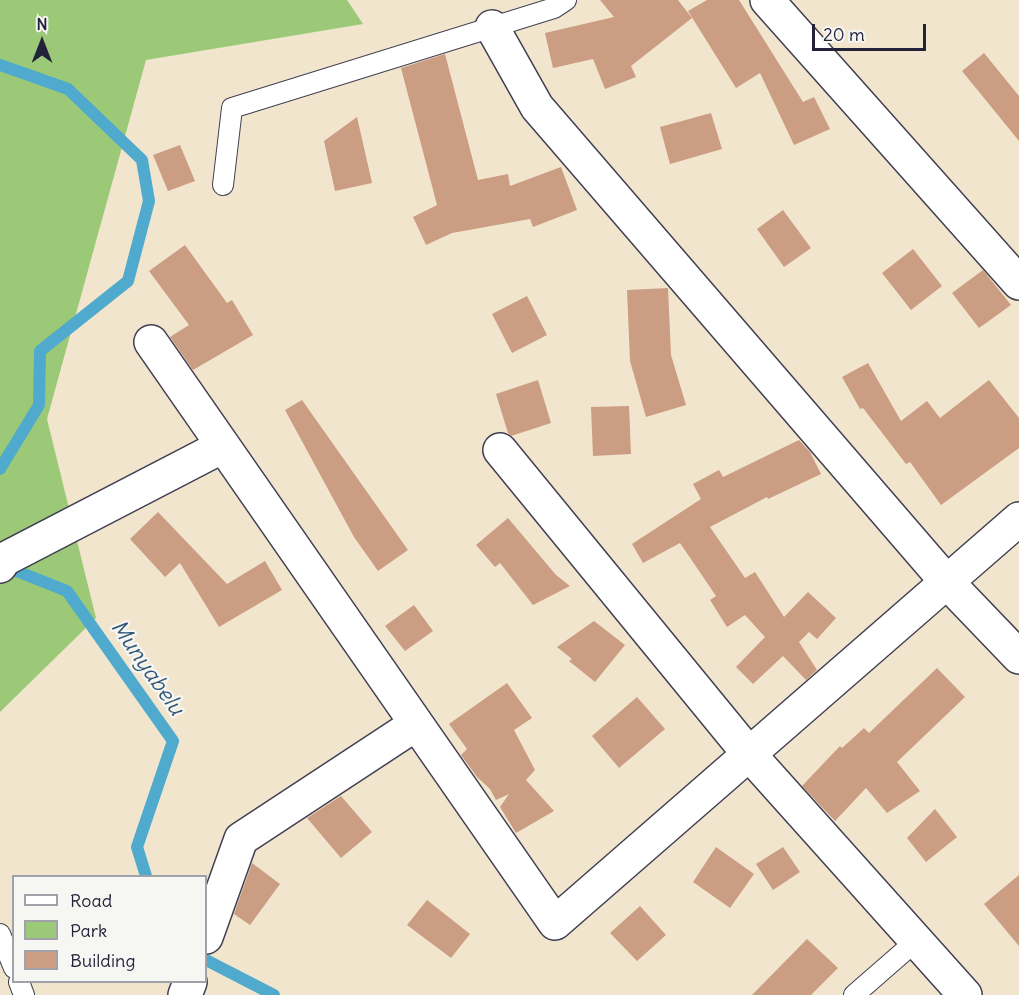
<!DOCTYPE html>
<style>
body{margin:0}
#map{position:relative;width:1019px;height:995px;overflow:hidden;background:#f2e5cd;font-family:Delius,sans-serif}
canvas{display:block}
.legend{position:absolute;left:12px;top:875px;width:195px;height:108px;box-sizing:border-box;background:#f6f6f2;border:2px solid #a1a1a9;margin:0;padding:8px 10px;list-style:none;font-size:18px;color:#22223b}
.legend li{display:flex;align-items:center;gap:12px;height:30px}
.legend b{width:30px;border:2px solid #a1a1a9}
.north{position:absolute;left:12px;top:12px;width:60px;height:60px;-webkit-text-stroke:4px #f6f6f2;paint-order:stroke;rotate:0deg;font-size:16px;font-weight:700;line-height:24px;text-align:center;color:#22223b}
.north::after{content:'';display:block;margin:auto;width:21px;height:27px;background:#22223b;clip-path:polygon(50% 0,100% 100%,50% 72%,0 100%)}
.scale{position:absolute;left:812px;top:24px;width:114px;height:27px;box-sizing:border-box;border:3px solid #22223b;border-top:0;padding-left:8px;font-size:18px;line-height:21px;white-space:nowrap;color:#22223b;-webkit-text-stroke:4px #f6f6f2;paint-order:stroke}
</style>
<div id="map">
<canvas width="1019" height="995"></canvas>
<ul class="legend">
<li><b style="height:8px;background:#fff"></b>Road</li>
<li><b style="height:16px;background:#9cc977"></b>Park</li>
<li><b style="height:16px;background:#cb9d83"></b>Building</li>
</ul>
<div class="north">N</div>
<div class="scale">20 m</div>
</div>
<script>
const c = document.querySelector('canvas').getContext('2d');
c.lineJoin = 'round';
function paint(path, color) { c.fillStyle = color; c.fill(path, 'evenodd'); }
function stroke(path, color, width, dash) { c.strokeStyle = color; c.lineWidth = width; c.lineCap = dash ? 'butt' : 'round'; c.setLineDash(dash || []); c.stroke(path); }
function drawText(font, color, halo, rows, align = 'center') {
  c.font = font + ' Delius,sans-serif'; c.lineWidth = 4.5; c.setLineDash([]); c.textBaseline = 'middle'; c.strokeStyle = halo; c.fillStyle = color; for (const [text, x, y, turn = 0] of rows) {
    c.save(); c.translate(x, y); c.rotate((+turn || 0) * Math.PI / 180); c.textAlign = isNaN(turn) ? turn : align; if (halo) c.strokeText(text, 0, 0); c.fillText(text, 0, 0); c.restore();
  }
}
paint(new Path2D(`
 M0,0H347L363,24L146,60L47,419L96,618L0,712Z`), '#9cc977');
stroke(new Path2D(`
 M0,65L68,89L142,160L149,201L128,281L40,351L39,405L0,469
 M4,566L67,591L173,741L137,847L146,876
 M206,960L274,995`), '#4faacd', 12);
paint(new Path2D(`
 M600,0H678L692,18L631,66L636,77L605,89L593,59L553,68L545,33L614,17Z
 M707,0H739L803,102L814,97L830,129L794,145L760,73L736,88L688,11Z
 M984,53L1019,96V141L962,71Z
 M445,54L478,180L508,174L510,186L561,167L577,210L533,227L530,219L452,233L426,245L413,217L437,205L401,68Z
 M711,113L722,149L670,164L660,127Z
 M357,117L372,183L335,191L324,141Z
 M180,145L195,181L168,191L153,155Z
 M783,210L811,248L784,267L757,229Z
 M185,245L227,303L232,300L253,335L193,370L170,337L189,325L149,271Z
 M913,249L942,286L911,310L882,273Z
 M983,270L1011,305L979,328L952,293Z
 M668,288L671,355L686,405L646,417L630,361L627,290Z
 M527,296L547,335L512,353L492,314Z
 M868,363L901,421L927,401L940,418L989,380L1019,418V448L941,505L910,462L906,464L863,408L860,409L842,377Z
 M538,380L551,423L511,436L508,433L496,394Z
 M302,400L408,550L378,571L354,537L285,410Z
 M629,406L631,454L593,456L591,407Z
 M799,440L810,452L821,474L768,499L767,497L710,527L745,578L755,572L784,617L808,592L836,618L817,639L809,632L799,642L817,670L806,680L783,656L753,684L736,667L765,637L745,615L727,627L710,600L716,596L680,543L643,563L632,544L701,499L693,484L719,470L723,477Z
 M158,512L227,584L265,561L282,590L219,627L180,563L165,577L130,539Z
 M508,518L556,575L570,586L533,605L500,563L495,567L476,545Z
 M414,605L433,631L405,651L385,626Z
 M594,621L625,645L595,682L569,661L572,659L557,647Z
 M937,668L965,697L897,762L920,791L887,813L866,788L835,821L802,786L840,746L842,748L864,728L869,733Z
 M507,683L532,718L514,730L535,770L526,780L554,811L516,833L500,807L509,794L496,800L490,789L477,777L461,755L467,749L449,724Z
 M637,697L665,729L619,768L592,736Z
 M341,796L372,832L341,858L307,818Z
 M935,809L957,837L926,862L907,838Z
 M716,847L754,874L730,908L693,882Z
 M783,847L800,872L773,890L756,864Z
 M252,863L280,884L250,925L234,914Z
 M1019,875V946L984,904Z
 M427,900L470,934L451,958L407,925Z
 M640,906L666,935L637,961L610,933Z
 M807,939L838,968L811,995H752Z`), '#cb9d83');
const lane = new Path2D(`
 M223,185L232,108L554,8L566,0
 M0,934L14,968
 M19,982L24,995
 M854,995L916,941`);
const street = new Path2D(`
 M767,0L1019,283
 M492,27L537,107L946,581L1019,657
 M151,342L555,923L1019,519
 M500,450L749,754L965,995
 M0,566L5,559L223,446
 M206,937L241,839L416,724
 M185,995L190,982`);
stroke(lane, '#413f51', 22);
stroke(street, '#413f51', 36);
stroke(lane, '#fff', 20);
stroke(street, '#fff', 33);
drawText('italic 22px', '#345875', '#f6f6f2', [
 ["Munyabelu",147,668,55]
]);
</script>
